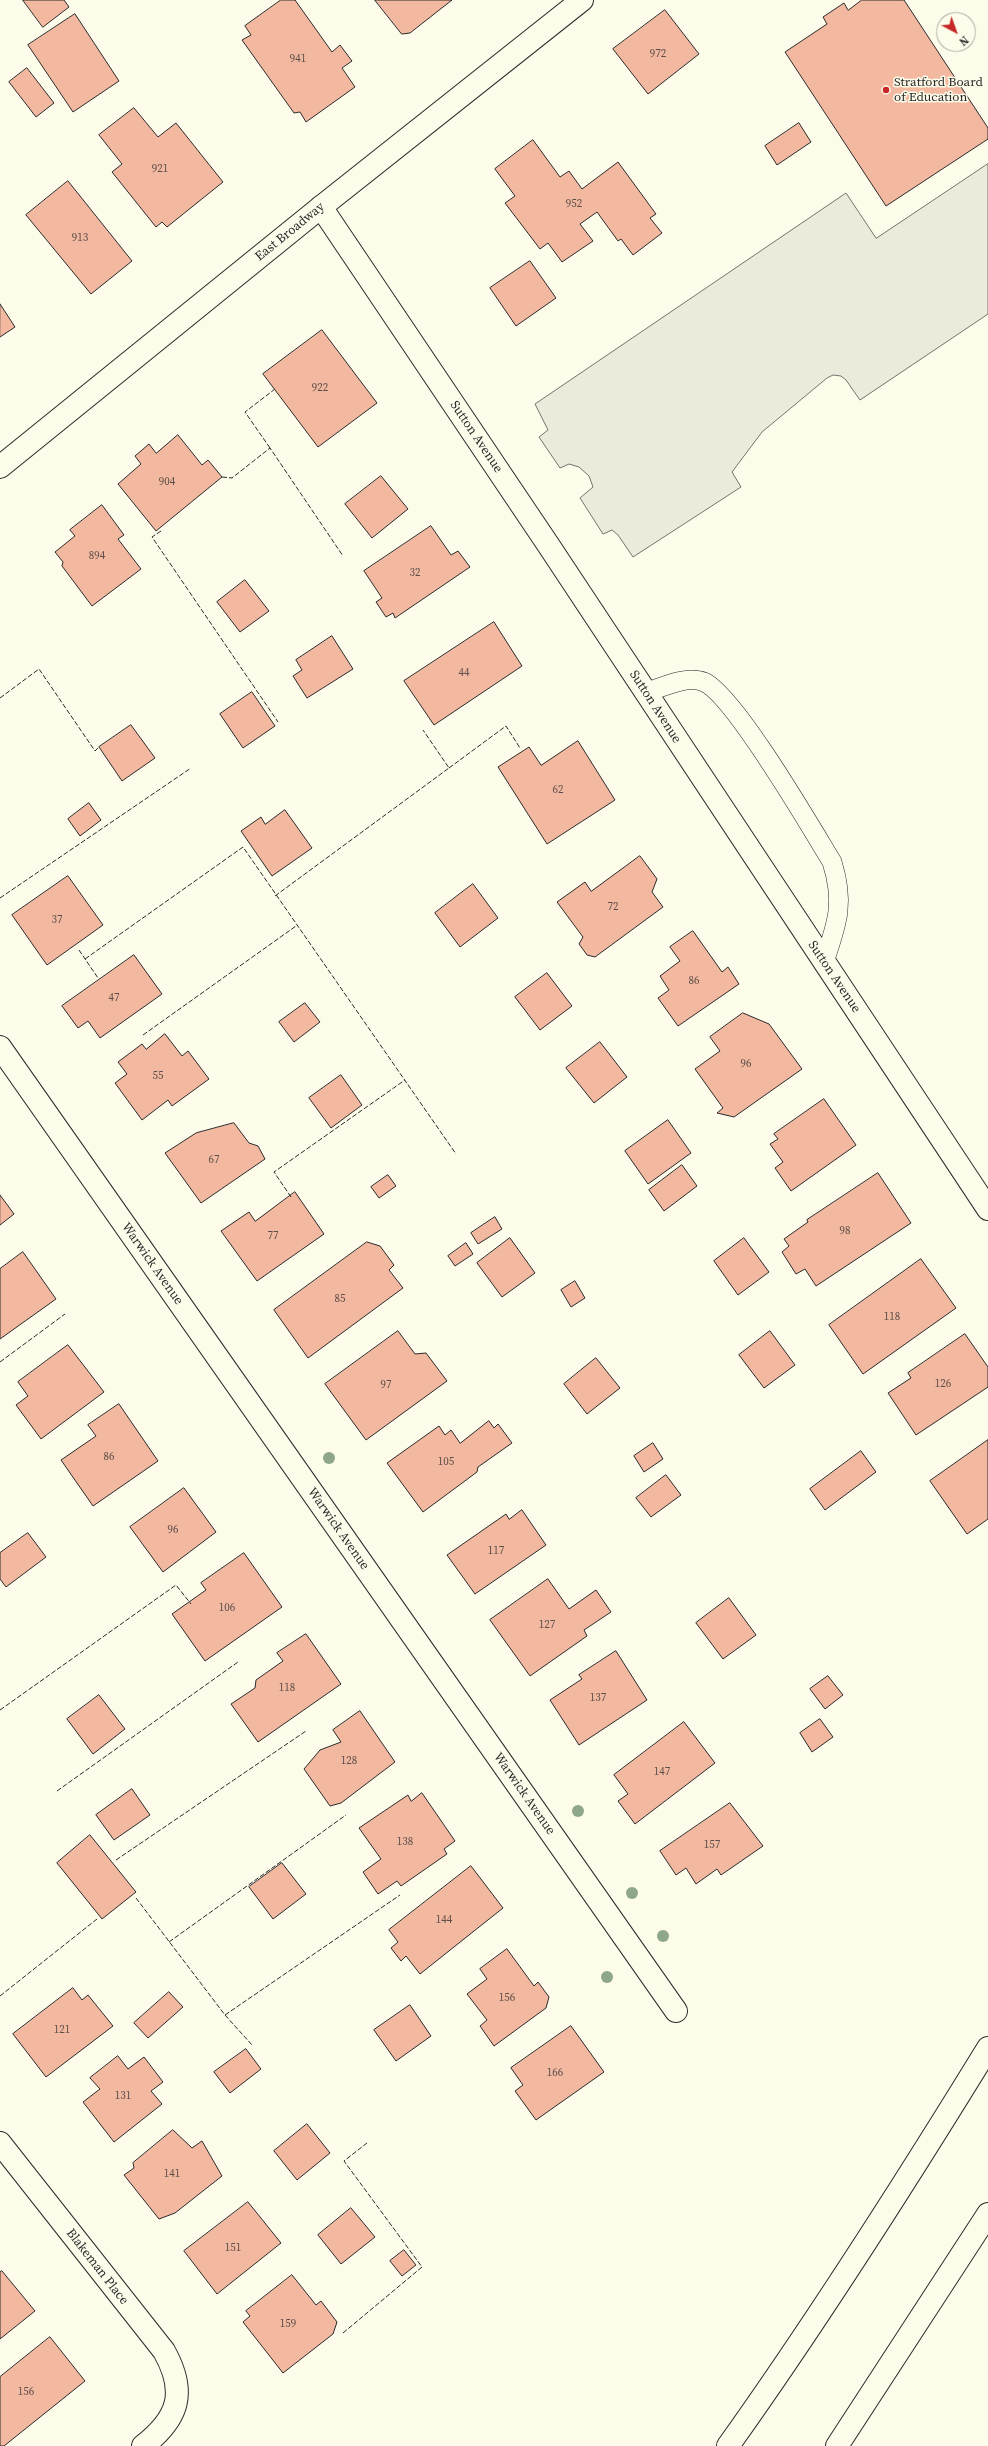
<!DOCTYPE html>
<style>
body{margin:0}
#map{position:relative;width:988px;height:2446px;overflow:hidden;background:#fdfbea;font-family:"Source Serif 4",serif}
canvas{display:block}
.north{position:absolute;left:936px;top:12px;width:40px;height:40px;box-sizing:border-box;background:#fdfbea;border:1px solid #a9a89e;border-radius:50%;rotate:139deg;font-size:11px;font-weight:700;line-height:16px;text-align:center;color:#2b2b2b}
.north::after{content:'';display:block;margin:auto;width:14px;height:18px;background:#c62828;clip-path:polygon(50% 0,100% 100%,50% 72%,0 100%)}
</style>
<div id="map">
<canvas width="988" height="2446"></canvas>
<div class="north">N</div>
</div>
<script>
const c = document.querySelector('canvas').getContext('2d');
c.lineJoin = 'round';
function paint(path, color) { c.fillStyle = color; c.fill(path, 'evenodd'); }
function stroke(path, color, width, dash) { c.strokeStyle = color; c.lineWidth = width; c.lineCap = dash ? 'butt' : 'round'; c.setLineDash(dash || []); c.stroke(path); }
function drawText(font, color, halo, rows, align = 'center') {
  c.font = font + ' "Source Serif 4",serif'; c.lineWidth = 3; c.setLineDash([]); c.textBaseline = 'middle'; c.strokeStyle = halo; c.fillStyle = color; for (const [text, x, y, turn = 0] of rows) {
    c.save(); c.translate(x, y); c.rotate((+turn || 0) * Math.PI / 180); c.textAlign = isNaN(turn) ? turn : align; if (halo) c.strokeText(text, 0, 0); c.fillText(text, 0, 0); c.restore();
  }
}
const parking = new Path2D(`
 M988,164V314L860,400L846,380L841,376L833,375L827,378L762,432L732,472L741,487L633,557L618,535L612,530L603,534L580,498L593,487L589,476L579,467L569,464L560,468L539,437L548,430L535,404L846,193L876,238Z`);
paint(parking, '#eceadb');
stroke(parking, '#74746e', 1);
const building = new Path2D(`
 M23,0H64L69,7L43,27Z
 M281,0H295L332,52L340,45L352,61L342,68L355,87L306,122L300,112L294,113L242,40L251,35L245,26Z
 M375,0H452L410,33L402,34Z
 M862,0H904L988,128V139L886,206L785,52L827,24L823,17L844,3L848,10Z
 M665,10L699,54L648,94L613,49Z
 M75,14L119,81L73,112L28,45Z
 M27,68L54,103L36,117L9,82Z
 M134,108L158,137L176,123L223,182L167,227L162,222L156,227L112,172L122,164L99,135Z
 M799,123L811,142L777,165L765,146Z
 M533,140L560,177L569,171L582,189L618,162L656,214L650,218L662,233L633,255L621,239L618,241L597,212L580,224L593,241L562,262L548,243L540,249L505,203L515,196L495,169Z
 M68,181L132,261L91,294L26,215Z
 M530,261L556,298L516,326L490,288Z
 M0,304L15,327L0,337Z
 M322,330L377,403L318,447L263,374Z
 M178,435L202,465L208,460L222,477L156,531L118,484L141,464L135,456L149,444L156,453Z
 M381,476L408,509L372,538L345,504Z
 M102,505L124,535L118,539L141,569L92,606L62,566L63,562L55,552L75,536L70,530Z
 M431,526L451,555L458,551L470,567L395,618L393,613L386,617L376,602L382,598L364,571Z
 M245,580L269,611L240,632L217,602Z
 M494,622L522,666L434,725L404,681Z
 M332,636L353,669L307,698L293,676L302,670L296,660Z
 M252,692L275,726L243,748L220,714Z
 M131,725L155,758L122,781L99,747Z
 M578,741L615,800L547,844L498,767L529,747L541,765Z
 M89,803L101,820L80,836L68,819Z
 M285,810L312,848L272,876L241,831L261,817L265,824Z
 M640,856L657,879L652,892L663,907L595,957L587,955L579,944L583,937L557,902L585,882L591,891Z
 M68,876L103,925L47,965L12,915Z
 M473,884L498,918L460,947L435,913Z
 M693,931L722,972L728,967L739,984L678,1026L658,998L669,990L660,976L680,961L670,947Z
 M134,955L162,994L100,1038L88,1021L78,1028L62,1006Z
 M547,973L572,1006L540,1030L515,997Z
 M305,1003L320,1022L294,1042L279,1022Z
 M743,1013L769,1024L802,1069L734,1117L717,1113L723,1108L695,1069L720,1051L710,1037Z
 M165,1034L182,1056L188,1051L209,1079L172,1106L168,1100L142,1120L115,1083L127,1074L118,1062L142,1044L146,1049Z
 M600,1042L627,1077L594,1103L566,1068Z
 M341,1075L362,1105L331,1128L309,1098Z
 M824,1099L856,1145L791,1191L775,1168L783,1162L770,1144L778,1139L774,1134Z
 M668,1120L691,1153L648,1184L625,1151Z
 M234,1123L249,1143L258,1146L265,1159L201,1203L165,1153L196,1133Z
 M682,1165L697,1186L664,1211L649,1190Z
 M878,1173L911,1223L816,1286L805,1269L796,1274L782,1252L789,1246L784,1239L808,1222L807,1220Z
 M388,1175L396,1186L379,1198L371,1187Z
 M295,1192L324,1234L257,1281L221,1231L249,1212L255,1221Z
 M0,1195L14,1214L0,1225Z
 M495,1217L502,1229L478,1244L471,1233Z
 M510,1238L535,1273L502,1297L477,1263Z
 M744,1238L769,1272L738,1295L714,1261Z
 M367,1242L380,1246L394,1265L389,1270L403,1288L308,1358L274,1310Z
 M466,1243L473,1254L455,1266L448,1256Z
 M23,1252L56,1299L0,1339V1269Z
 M921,1259L956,1308L863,1374L829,1325Z
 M575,1281L585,1298L571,1307L561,1290Z
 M398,1331L415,1354L426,1353L447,1381L366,1440L325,1384Z
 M770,1331L795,1365L764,1388L739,1355Z
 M965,1334L988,1367V1387L916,1435L888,1393L911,1378L908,1373Z
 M68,1345L104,1392L41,1439L16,1405L28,1396L18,1382Z
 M596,1358L620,1388L587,1414L564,1384Z
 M119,1404L158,1461L93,1506L61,1460L96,1436L88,1425Z
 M489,1421L494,1428L498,1424L512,1443L478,1467L477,1472L423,1512L387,1463L439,1426L445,1435L451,1430L460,1443Z
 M988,1440V1519L967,1534L930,1481Z
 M653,1443L663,1459L644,1472L634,1456Z
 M861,1451L876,1472L825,1510L810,1489Z
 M666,1475L681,1495L651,1517L636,1498Z
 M184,1488L216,1532L163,1572L130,1527Z
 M522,1510L546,1545L475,1594L447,1555L506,1514L509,1519Z
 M28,1533L46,1557L6,1587L0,1579V1553Z
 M244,1553L282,1607L205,1661L172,1614L206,1590L201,1583Z
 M548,1579L569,1609L596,1590L611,1612L584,1630L587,1636L530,1676L490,1620Z
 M729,1598L756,1635L723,1659L696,1623Z
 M306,1634L341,1684L258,1742L231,1704L255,1688L256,1680L283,1661L277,1653Z
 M616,1651L647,1700L579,1745L550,1700L582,1679L579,1675Z
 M828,1676L843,1695L825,1709L810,1689Z
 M99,1695L125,1729L93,1754L67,1719Z
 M360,1711L395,1762L341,1803L330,1806L304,1769L320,1750L341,1742L333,1730Z
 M820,1719L833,1737L812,1752L800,1733Z
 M684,1722L715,1763L635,1824L618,1801L628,1794L614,1775Z
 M132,1789L150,1815L114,1840L96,1815Z
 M422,1793L455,1841L444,1849L447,1854L401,1886L397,1881L378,1894L363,1872L381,1859L359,1828L408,1795L411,1801Z
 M730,1803L763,1846L721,1875L717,1869L696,1884L686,1868L676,1875L660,1851Z
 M90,1835L136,1892L102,1919L57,1863Z
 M282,1863L306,1894L273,1919L249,1887Z
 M471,1866L503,1908L420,1974L406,1956L401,1961L391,1948L398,1942L389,1930Z
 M507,1949L534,1986L538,1982L549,1997L546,2008L494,2046L480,2026L487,2020L467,1994L487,1979L480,1969Z
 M73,1988L82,2000L88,1995L113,2026L46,2077L13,2034Z
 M169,1992L183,2007L148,2038L134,2023Z
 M410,2005L431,2036L396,2061L374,2030Z
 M571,2026L604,2072L536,2120L515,2091L523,2085L511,2068Z
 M246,2049L261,2069L230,2093L214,2072Z
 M118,2056L128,2069L144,2057L163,2082L151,2091L162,2104L114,2142L83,2102L100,2089L90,2078Z
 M307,2124L330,2153L297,2180L274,2151Z
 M173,2130L192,2148L202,2141L222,2176L175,2213L159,2219L124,2175L134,2168L133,2163Z
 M248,2202L281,2243L217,2294L184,2251Z
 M351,2208L375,2237L341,2264L318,2235Z
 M404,2250L416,2265L402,2276L390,2261Z
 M2,2271L35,2311L0,2339V2272Z
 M292,2275L316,2305L321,2301L337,2322L333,2334L283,2373L243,2322L250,2316L246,2311Z
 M50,2337L85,2381L4,2446H0V2377Z`);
paint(building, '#f2b8a0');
stroke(building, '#2b2b2b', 1);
const service = new Path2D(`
 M645,693C662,687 687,675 704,682C734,695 812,829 832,862C845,903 837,924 824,962`);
const minor = new Path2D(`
 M321,207L549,546L988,1209
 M0,1047L676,2011
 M0,2143L164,2351C187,2392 179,2418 143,2446`);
const tertiary = new Path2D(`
 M0,467L321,207L582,0`);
const motorway = new Path2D(`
 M728,2446C820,2317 905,2183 988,2048
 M837,2446L988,2214`);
stroke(service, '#2b2b2b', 20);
stroke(minor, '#2b2b2b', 24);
stroke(tertiary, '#2b2b2b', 24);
stroke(motorway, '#2b2b2b', 24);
stroke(service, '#fdfbea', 19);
stroke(minor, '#fdfbea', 22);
stroke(tertiary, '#fdfbea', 22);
stroke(motorway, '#fdfbea', 22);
stroke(new Path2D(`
 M270,448L245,412L275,389
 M222,477L232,478L270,448L343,556
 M161,531L152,537L278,722
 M0,698L39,669L95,751L99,747
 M449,768L506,726L520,748
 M275,896L449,768L423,730
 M0,898L191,768
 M79,950L98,978
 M85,959L243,847L456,1154
 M143,1035L296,926
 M291,1197L274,1172L405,1080
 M0,1362L65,1314
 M0,1710L176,1585L191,1604
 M57,1791L238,1662
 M116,1860L306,1731
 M136,1898L225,2015L252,2045
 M169,1942L346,1815
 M0,1996L97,1919
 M225,2015L400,1895
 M343,2333L422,2267L344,2161L367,2143`), '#2b2b2b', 1, [5, 2]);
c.fillStyle = '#8ea78a';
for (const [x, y] of [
 [329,1458],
 [578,1811],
 [632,1893],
 [663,1936],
 [607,1977]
]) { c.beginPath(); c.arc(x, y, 6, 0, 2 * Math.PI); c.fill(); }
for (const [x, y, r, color] of [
 [886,90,4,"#c62828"]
]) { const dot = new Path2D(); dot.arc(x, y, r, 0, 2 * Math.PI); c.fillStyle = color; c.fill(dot); stroke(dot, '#fdfbea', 1.5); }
drawText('11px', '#5d4e48', null, [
 ["972",658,54],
 ["941",298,59],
 ["921",160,169],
 ["952",574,204],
 ["913",80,238],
 ["922",320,388],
 ["904",167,482],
 ["894",97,556],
 ["32",415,573],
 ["44",464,673],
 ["62",558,790],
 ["72",613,907],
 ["37",57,920],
 ["86",694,981],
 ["47",114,998],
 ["96",746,1064],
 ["55",158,1076],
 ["67",214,1160],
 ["98",845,1231],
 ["77",273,1236],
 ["85",340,1299],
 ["118",892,1317],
 ["126",943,1384],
 ["97",386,1385],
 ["86",109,1457],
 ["105",446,1462],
 ["96",173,1530],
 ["117",496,1551],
 ["106",227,1608],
 ["127",547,1625],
 ["118",287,1688],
 ["137",598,1698],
 ["128",349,1761],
 ["147",662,1772],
 ["138",405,1842],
 ["157",712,1845],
 ["144",444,1920],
 ["156",507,1998],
 ["121",62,2030],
 ["166",555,2073],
 ["131",123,2096],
 ["141",172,2174],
 ["151",233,2248],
 ["159",288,2324],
 ["156",26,2392]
]);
drawText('13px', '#2b2b2b', '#fdfbea', [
 ["Stratford Board",894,83],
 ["of Education",894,98]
], 'left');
drawText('13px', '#2b2b2b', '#fdfbea', [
 ["East Broadway",290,232,-39],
 ["Sutton Avenue",476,437,56],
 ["Sutton Avenue",655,707,57],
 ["Sutton Avenue",834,977,56],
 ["Warwick Avenue",152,1264,55],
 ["Warwick Avenue",338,1529,55],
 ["Warwick Avenue",524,1794,55],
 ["Blakeman Place",97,2267,52]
]);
</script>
